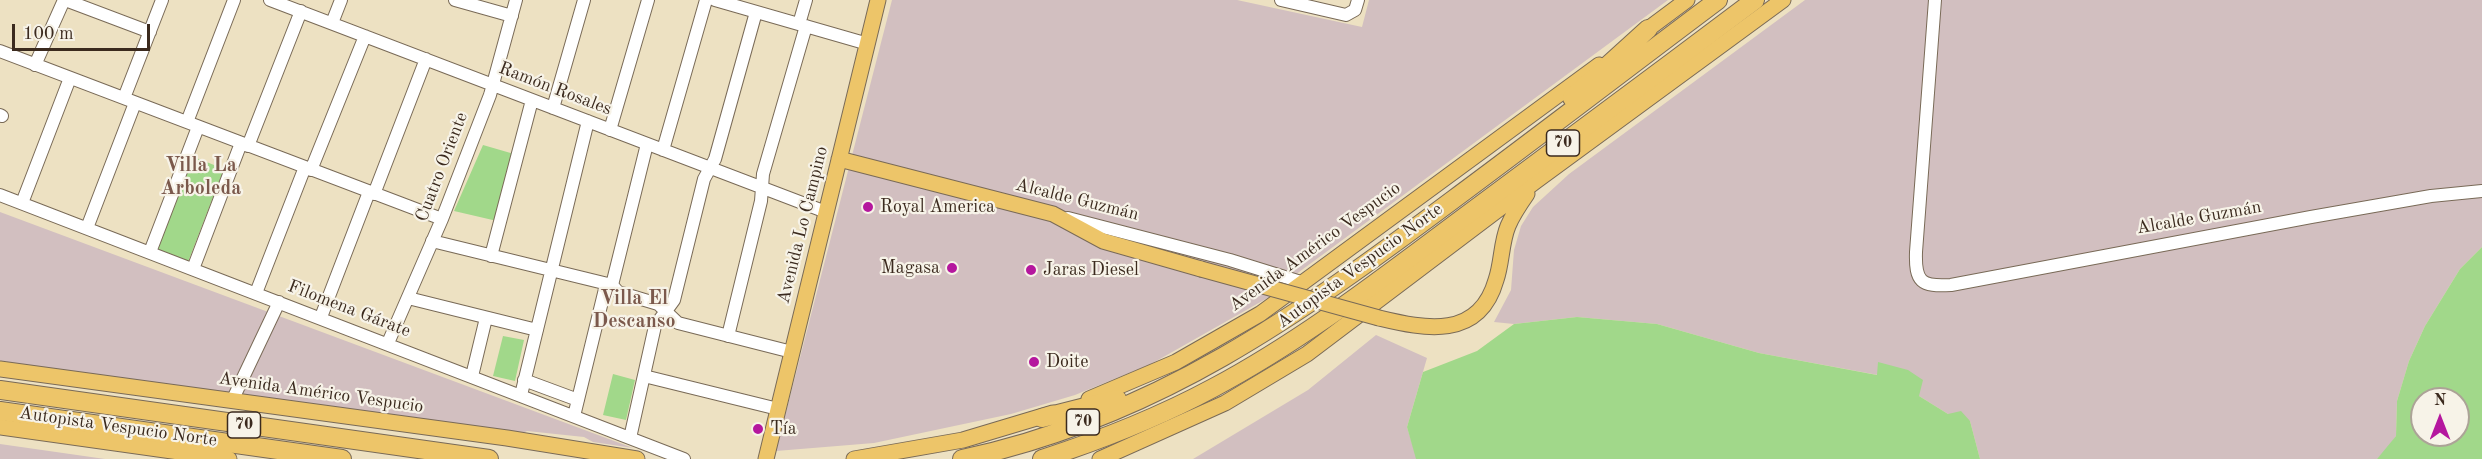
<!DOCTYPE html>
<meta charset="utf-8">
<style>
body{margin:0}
#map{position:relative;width:2482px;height:459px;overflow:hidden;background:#ede1c2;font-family:"Old Standard TT",serif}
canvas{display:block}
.north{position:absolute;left:2410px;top:387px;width:60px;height:60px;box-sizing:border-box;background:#f7f3e8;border:2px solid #aca397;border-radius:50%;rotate:0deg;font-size:16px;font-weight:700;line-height:24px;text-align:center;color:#3b2a1e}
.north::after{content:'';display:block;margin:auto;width:21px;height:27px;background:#b5179e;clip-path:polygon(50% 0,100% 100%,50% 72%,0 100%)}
.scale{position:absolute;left:12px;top:24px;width:138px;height:27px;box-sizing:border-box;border:3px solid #3b2a1e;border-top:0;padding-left:8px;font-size:18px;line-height:21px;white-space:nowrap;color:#3b2a1e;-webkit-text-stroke:4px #f7f3e8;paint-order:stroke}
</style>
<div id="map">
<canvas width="2482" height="459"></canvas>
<div class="north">N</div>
<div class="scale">100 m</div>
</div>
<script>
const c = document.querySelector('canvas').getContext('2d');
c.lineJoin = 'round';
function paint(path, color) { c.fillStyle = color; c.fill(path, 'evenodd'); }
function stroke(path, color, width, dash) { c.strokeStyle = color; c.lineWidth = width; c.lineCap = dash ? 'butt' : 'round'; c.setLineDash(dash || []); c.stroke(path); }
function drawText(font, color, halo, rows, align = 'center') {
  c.font = font + ' "Old Standard TT",serif'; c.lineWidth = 4.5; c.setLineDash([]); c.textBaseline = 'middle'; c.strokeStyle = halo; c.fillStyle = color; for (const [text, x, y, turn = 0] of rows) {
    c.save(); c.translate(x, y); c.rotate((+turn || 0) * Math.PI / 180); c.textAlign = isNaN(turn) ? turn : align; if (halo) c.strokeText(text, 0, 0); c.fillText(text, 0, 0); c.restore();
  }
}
paint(new Path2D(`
 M892,0H1237L1362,27L1369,0H1668L1299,272L1271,296L1151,364L1075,395L1011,414L874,443L776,451Z
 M1805,0H2482V247L2460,269L2425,326L2409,361L2397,401L2396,436L2386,451L2377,459H1980L1970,421L1948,414L1919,396L1878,363V375L1759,353L1657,324L1577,317L1514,324L1494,322L1511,290L1514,250L1521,226L1533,207L1569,174Z
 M0,212L633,448L593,442L584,437L527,431L523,433L0,361Z
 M1376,335L1427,358L1407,427L1417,459H1193L1308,390Z
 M0,444L105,459H0Z`), '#d2bfc0');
paint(new Path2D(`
 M483,145L514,154L497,221L454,211Z
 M194,157L224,169L188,262L157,250Z
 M2482,247V459H2377L2396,436L2397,401L2409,361L2425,326L2460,269ZM2422,399H2458V435H2422Z
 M1577,317L1657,324L1759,353L1877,375L1878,362L1908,370L1923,380L1919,396L1948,414L1961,411L1970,421L1980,459H1416L1407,427L1423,372L1477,351L1514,324Z
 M503,336L524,340L515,381L493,376Z
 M613,374L635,380L626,420L603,415Z`), '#a1d88a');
const minor = new Path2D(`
 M65,0L150,32
 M270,0L826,212
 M455,0L512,16
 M715,0L868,44
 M1281,0L1346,15L1355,10L1358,0
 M1935,0L1916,252C1915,282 1921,287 1951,285L2311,217L2431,196L2482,191
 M332,23L341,0
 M799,24L806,0
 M0,51L442,219
 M35,65L64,0
 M124,98L162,0
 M553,108L584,0
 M0,115L2,116
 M187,122L234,0
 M610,130L648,0
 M248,146L301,11
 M663,150L706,0
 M311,170L365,36
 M374,194L426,59
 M0,195L684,459
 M22,203L70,78
 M1068,218L1230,260L1304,283
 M87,228L135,103
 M432,241L612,285
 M150,252L198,127
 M491,256L532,100
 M193,269L241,143
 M612,285L618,292L658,304L678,323L792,352
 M612,285L647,144
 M256,293L305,167
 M408,298L537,330
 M321,317L369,192
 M728,336L761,201L763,174L806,26
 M388,343L442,219L490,95L516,0
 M472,376L486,318
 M644,376L778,409
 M524,380L578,400
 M521,395L588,121
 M232,401L279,302
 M574,416L606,285
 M630,438L655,326L674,300L704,179L715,159L756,12`);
const major = new Path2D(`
 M1640,35L1687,0
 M839,159L1053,214L1103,241L1201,269
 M1379,318C1425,329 1479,340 1496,280C1502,263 1501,243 1508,226C1513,214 1520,204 1527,194
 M0,369L507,438L637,459
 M1089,399L1176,362L1260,314L1599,65
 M0,427L229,459
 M766,459L878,0
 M854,459L963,440L1053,413
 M1100,459L1225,403L1307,354L1536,181L1783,0`);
const highway = new Path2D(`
 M1572,98L1648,29
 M0,390L489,459
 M0,411L342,459
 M1042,418L1117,399
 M962,459C1156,418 1300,314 1454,199C1543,133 1630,66 1718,0
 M1042,459C1101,440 1159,417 1213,388C1307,338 1390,272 1475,209C1569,139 1662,70 1755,0`);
stroke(minor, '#796a57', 14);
stroke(major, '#796a57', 17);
stroke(highway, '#796a57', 20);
stroke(minor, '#fff', 12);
stroke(major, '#edc569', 15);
stroke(highway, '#edc569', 18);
const majorBridge = new Path2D(`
 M1201,269L1379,318`);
stroke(majorBridge, '#796a57', 17, []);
stroke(majorBridge, '#edc569', 15);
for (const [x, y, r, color] of [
 [868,207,6,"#b5179e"],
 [952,268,6,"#b5179e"],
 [1031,270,6,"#b5179e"],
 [1034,362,6,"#b5179e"],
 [758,429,6,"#b5179e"]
]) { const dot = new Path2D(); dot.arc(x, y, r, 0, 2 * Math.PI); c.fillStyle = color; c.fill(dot); stroke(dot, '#f7f3e8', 2); }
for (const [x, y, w] of [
 [1563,143,33],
 [1083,422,33],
 [244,425,33]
]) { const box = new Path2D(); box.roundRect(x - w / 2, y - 13, w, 26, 4.5); c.fillStyle = '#f7f3e8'; c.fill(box); stroke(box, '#3b2a1e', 1.5); }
drawText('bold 16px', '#3b2a1e', null, [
 ["70",1563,143],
 ["70",1083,422],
 ["70",244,425]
]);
drawText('18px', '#3b2a1e', '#f7f3e8', [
 ["Ramón Rosales",555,89,21],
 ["Cuatro Oriente",442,167,-69],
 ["Alcalde Guzmán",1077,200,14],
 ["Alcalde Guzmán",2199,218,-10],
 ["Avenida Lo Campino",803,225,-76],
 ["Avenida Américo Vespucio",1315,247,-36],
 ["Autopista Vespucio Norte",1360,266,-36],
 ["Filomena Gárate",349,309,21],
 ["Avenida Américo Vespucio",321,393,8],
 ["Autopista Vespucio Norte",118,427,8]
]);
drawText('18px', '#3b2a1e', '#f7f3e8', [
 ["Royal America",880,207],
 ["Magasa",940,268,"right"],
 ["Jaras Diesel",1043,270],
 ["Doite",1046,362],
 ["Tía",770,429]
], 'left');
drawText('bold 20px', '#7b594c', '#f7f3e8', [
 ["Villa La",201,166],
 ["Arboleda",201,189],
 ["Villa El",634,299],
 ["Descanso",634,322]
]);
</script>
